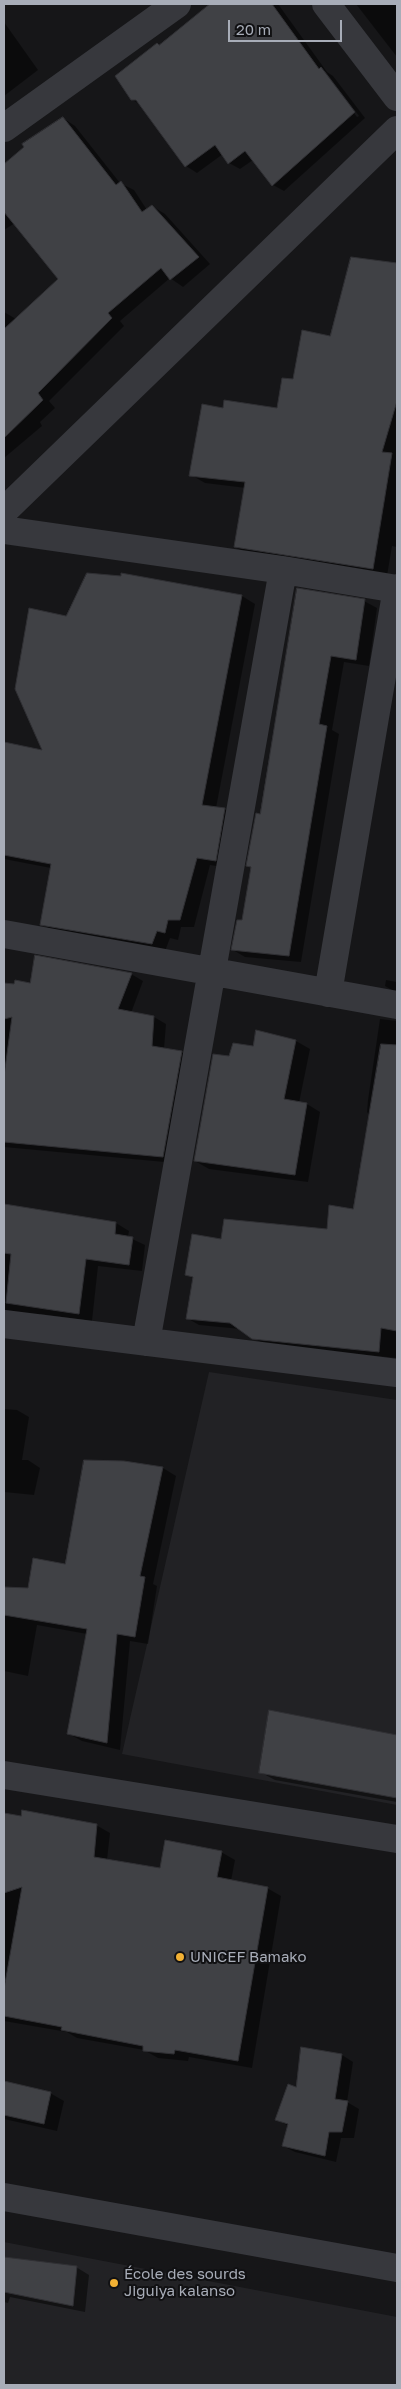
<!DOCTYPE html>
<meta charset="utf-8">
<style>
body{margin:0}
#map{position:relative;width:401px;height:2389px;overflow:hidden;background:#161618;font-family:"Golos Text",sans-serif}
canvas{display:block}
.frame{position:absolute;inset:0;border:5px solid #a8adb8;pointer-events:none}
.scale{position:absolute;left:228px;top:20px;width:114px;height:22px;box-sizing:border-box;border:2px solid #a8adb8;border-top:0;padding-left:6px;font-size:15px;line-height:18px;white-space:nowrap;color:#a8adb8;-webkit-text-stroke:4px #111113;paint-order:stroke}
</style>
<div id="map">
<canvas width="401" height="2389"></canvas>
<div class="frame"></div>
<div class="scale">20 m</div>
</div>
<script>
const c = document.querySelector('canvas').getContext('2d');
c.lineJoin = 'round';
function paint(path, color) { c.fillStyle = color; c.fill(path, 'evenodd'); }
function stroke(path, color, width, dash) { c.strokeStyle = color; c.lineWidth = width; c.lineCap = dash ? 'butt' : 'round'; c.setLineDash(dash || []); c.stroke(path); }
function drawText(font, color, halo, rows, align = 'center') {
  c.font = font + ' "Golos Text",sans-serif'; c.lineWidth = 4; c.setLineDash([]); c.textBaseline = 'middle'; c.strokeStyle = halo; c.fillStyle = color; for (const [text, x, y, turn = 0] of rows) {
    c.save(); c.translate(x, y); c.rotate((+turn || 0) * Math.PI / 180); c.textAlign = isNaN(turn) ? turn : align; if (halo) c.strokeText(text, 0, 0); c.fillText(text, 0, 0); c.restore();
  }
}
paint(new Path2D(`
 M209,1372L397,1400V1805L122,1754Z
 M4,2242L397,2317V2385H4Z`), '#222225');
paint(new Path2D(`
 M222,4H278L327,72L333,76L365,118L284,191L273,185L253,160L240,169L229,163L223,154L197,173L186,166L141,105L131,99L160,46ZM322,71H325L359,116L357,117Z
 M356,4H397V57Z
 M4,22L38,70L4,96Z
 M63,118L75,126L120,183L134,190L147,210L152,206L165,214L210,264L183,287L170,278L120,321L124,326L49,401L55,408L40,422L42,426L4,458V312L16,319L59,279L15,223L4,230V165Z
 M352,258L397,265V547L392,546L387,576L249,555L235,547L246,488L205,483L191,475L224,409L278,410L294,380L331,338Z
 M298,590L364,601L377,608L369,666L344,662L332,730L339,734L301,962L245,957L233,950L243,922L252,868L248,865L261,815Z
 M242,596L255,604L216,808L224,809L238,817L229,868L210,865L194,927H181L178,940L170,938L165,951L55,932L41,924L51,868L4,859V743L44,752L67,617Z
 M131,974L143,981L131,1013L154,1017L166,1024L164,1049L181,1052L194,1059L175,1163L4,1147V984L15,986Z
 M386,980L397,982V993L385,986Z
 M380,1019L397,1021V1358L265,1345L240,1329L199,1325L187,1318L194,1279L186,1274L222,1240L328,1230L354,1211L370,1116L367,1112L368,1100Z
 M257,1032L296,1041L310,1049L299,1103L307,1104L320,1112L308,1182L209,1169L195,1161L230,1057L254,1047Z
 M4,1205L116,1223L129,1231L128,1237L145,1245L142,1271L98,1266L92,1321L40,1314V1318L4,1316Z
 M4,1409L17,1410L29,1417L22,1460H28L40,1468L34,1495L4,1492Z
 M124,1462L163,1468L176,1476L153,1584L157,1586L148,1644L130,1641L120,1750L82,1741L69,1734L87,1634L37,1625L28,1676L4,1671V1588L29,1589L66,1565Z
 M270,1712L397,1736V1802L275,1780L260,1772Z
 M4,1814L96,1825L110,1833L107,1860L161,1870L221,1852L235,1860L231,1881L267,1888L281,1896L252,2068L189,2057L188,2061L158,2058L144,2050L77,2038L67,2032L4,2021Z
 M342,2055L353,2062L347,2102L359,2109L354,2138H341L336,2162L295,2152L283,2146L289,2126L277,2120L297,2088Z
 M4,2083L50,2093L64,2101L57,2131L4,2119Z
 M4,2259L76,2267L89,2275L85,2312L10,2297L8,2303L4,2302Z`), '#0007');
const building = new Path2D(`
 M210,4H272L319,69L321,67L355,112L272,186L245,151L228,164L215,145L185,167L136,100H131L115,76L157,43L159,45Z
 M63,117L116,185L121,181L142,212L152,205L199,257L170,280L161,268L108,313L112,318L38,393L43,400L4,438V329L58,279L4,212V164L24,147L22,144Z
 M351,257L397,263V401L382,452L392,453L373,569L234,547L245,482L189,476L202,404L223,408L224,400L277,408L282,378L293,379L302,330L330,336Z
 M87,573L121,576V573L242,595L202,805L225,808L216,861L197,858L180,920H168L165,933L157,931L152,944L40,925L51,864L4,855V742L42,750L15,689L29,608L66,616Z
 M297,588L365,599L356,660L331,656L319,724L327,726L289,956L231,950L237,920H242L251,867L246,866L256,813L260,814Z
 M35,955L132,973L118,1009L154,1016L152,1046L182,1051L163,1157L4,1142V1076L12,1017L4,1019V983L14,984L15,980L30,983Z
 M256,1030L296,1040L284,1099L307,1103L295,1175L194,1161L213,1054L229,1056L233,1043L253,1046Z
 M381,1044L397,1045V1331L381,1328L379,1352L252,1339L230,1323L186,1319L193,1277L185,1275L192,1234L221,1239L224,1219L327,1229L329,1205L353,1209Z
 M4,1204L116,1222L115,1234L133,1237L129,1265L86,1259L79,1314L6,1303L11,1254L4,1253Z
 M84,1460L124,1461L163,1467L140,1576L145,1577L135,1637L117,1634L107,1743L67,1734L87,1629L4,1615V1587L28,1588L33,1558L65,1564Z
 M269,1710L397,1735V1798L259,1773Z
 M22,1810L97,1824L94,1857L160,1868L165,1840L222,1851L217,1877L268,1887L238,2061L175,2050L174,2054L143,2051V2046L61,2030L62,2027L4,2016V1989L22,1887L4,1893V1813L21,1816Z
 M301,2047L342,2054L335,2099L348,2101L342,2132H329L325,2156L282,2146L288,2124L275,2120L288,2084L296,2087Z
 M4,2081L51,2092L44,2124L4,2115Z
 M4,2257L77,2266L73,2306L4,2292Z`);
paint(building, '#404145');
stroke(building, '#303034', 1);
stroke(new Path2D(`
 M326,4L397,97
 M4,128L177,4
 M4,511L397,130
 M4,530L283,570L397,589
 M4,934L397,1005
 M328,993L397,588
 M4,1324L397,1373
 M146,1342L283,570
 M4,1775L397,1839
 M4,2197L397,2268`), '#37383d', 28);
for (const [x, y, r, color] of [
 [180,1957,5,"#f2b134"],
 [114,2283,5,"#f2b134"]
]) { const dot = new Path2D(); dot.arc(x, y, r, 0, 2 * Math.PI); c.fillStyle = color; c.fill(dot); stroke(dot, '#111113', 2); }
drawText('15px', '#a8adb8', '#111113', [
 ["UNICEF Bamako",190,1957],
 ["École des sourds",124,2274],
 ["Jiguiya kalanso",124,2291]
], 'left');
</script>
